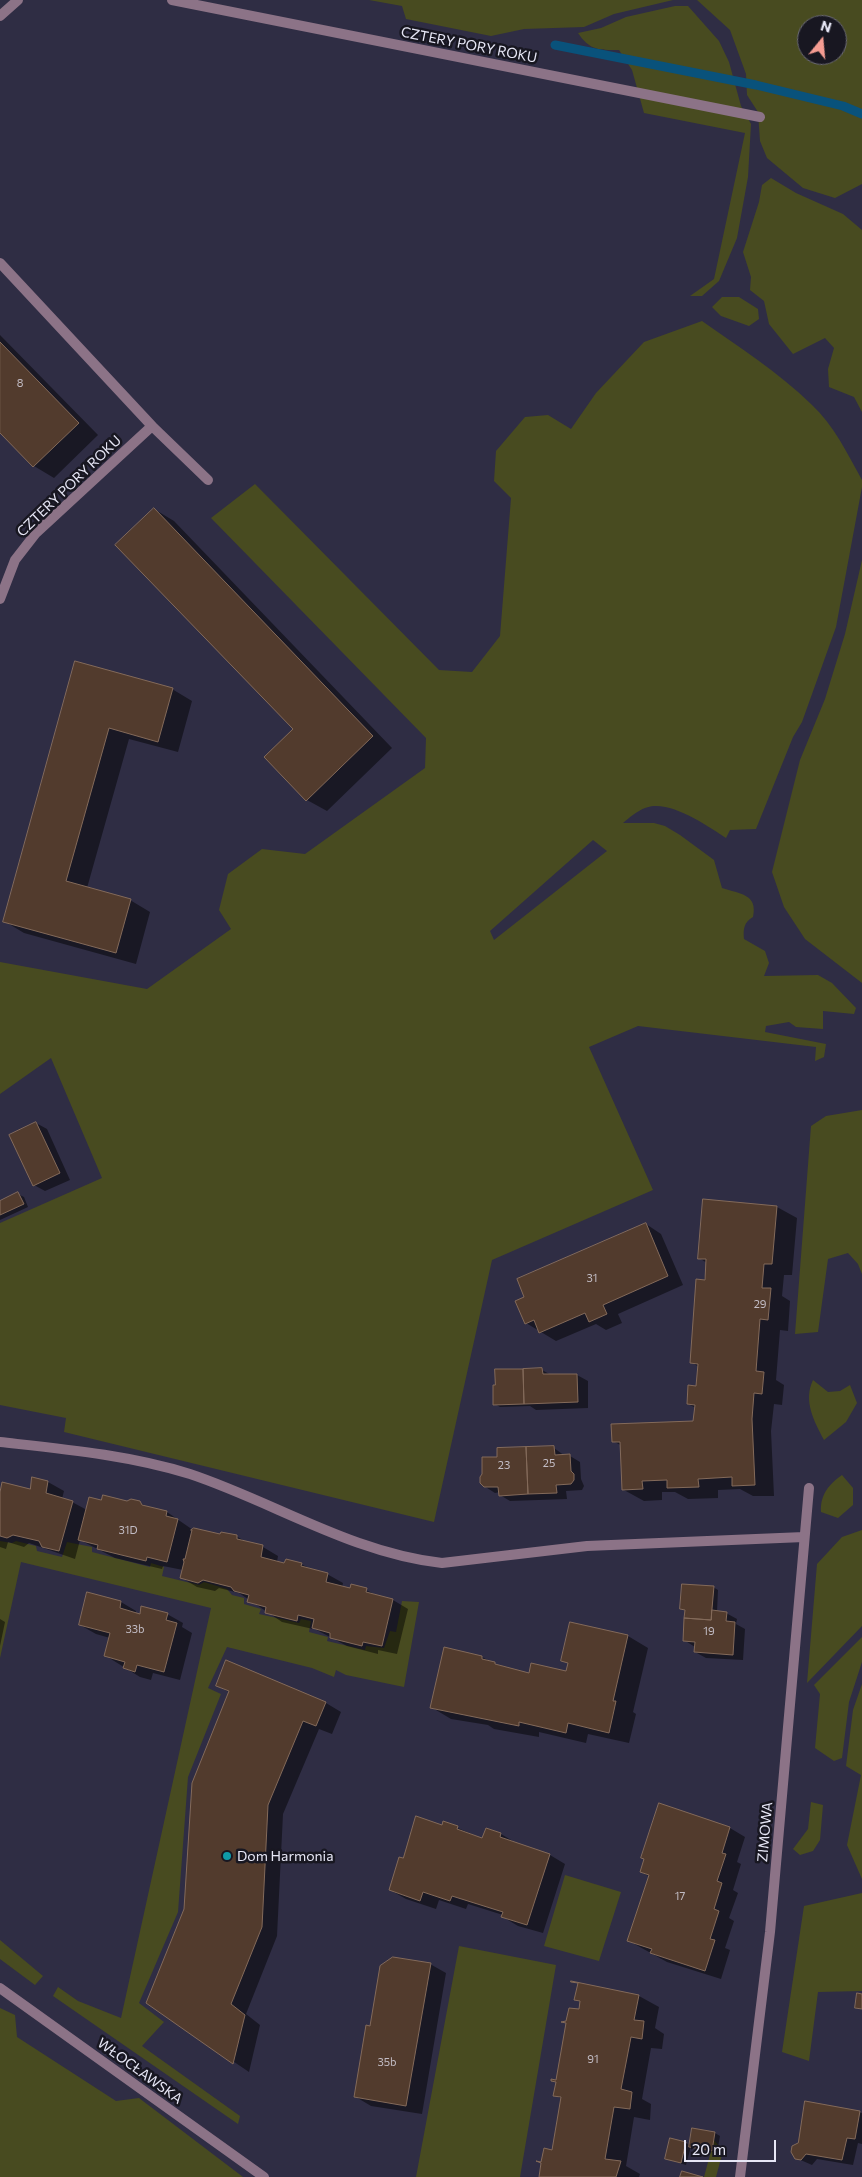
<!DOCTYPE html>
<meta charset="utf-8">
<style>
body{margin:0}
#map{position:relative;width:862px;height:2177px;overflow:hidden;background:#2f2d44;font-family:Commissioner,sans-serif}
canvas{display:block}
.north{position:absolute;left:797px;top:15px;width:50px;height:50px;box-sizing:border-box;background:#181721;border:1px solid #6b6a76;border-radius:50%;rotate:17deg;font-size:14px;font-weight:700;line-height:20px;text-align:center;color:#e7e7f6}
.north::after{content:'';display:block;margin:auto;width:18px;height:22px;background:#f59c92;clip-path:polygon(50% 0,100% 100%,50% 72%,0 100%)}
.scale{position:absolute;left:684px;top:2140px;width:92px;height:22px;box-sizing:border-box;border:2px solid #e7e7f6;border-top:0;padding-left:6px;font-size:15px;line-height:18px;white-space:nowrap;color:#e7e7f6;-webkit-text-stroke:4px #181721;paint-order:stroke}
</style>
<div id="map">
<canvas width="862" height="2177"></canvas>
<div class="north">N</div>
<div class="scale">20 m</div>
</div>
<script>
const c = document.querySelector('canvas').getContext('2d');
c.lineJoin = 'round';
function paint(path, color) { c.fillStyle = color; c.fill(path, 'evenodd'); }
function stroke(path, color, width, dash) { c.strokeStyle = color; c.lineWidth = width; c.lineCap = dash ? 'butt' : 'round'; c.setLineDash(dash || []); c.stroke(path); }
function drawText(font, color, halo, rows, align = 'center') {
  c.font = font + ' Commissioner,sans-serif'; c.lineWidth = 5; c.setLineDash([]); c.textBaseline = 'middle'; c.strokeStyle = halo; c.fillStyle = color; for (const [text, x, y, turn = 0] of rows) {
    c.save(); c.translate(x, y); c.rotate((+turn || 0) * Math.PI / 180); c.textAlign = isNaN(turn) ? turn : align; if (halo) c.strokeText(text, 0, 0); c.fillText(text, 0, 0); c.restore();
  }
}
paint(new Path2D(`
 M369,0H673L614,14L584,27L524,29L491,36L406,19L402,6Z
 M697,0H862V184L835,198L803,188L767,158L760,141L758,112L747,95L746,74L730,30ZM807,25H837V55H807Z
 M675,6H688L719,41L729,62L741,106L751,124L748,177L737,238L719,281L702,296H690L714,279L745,133L644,113L632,70L619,50C600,50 590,51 578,33L601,28L626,17Z
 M771,178L796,193L843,214L862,230V412L854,397L829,387L828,369L834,348L825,338L793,354L769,324L764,301L750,290L751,277L743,252L759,202L762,185Z
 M722,297H739L758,309L759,319L749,326L721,316L712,307Z
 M702,321C739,347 778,372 811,404C834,425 847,453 862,480V487L836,627L802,722L793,737L756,829L730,830L726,838C708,826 668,798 645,808C637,811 629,818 623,823H654L665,826L680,835L714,860L722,888C740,894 758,894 753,917C744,922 743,929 744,939L765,951L769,963L764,976L818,975L832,983L856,1008L854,1014L823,1011V1029L796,1027L789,1022L766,1026L765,1032L826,1044L824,1057L815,1061L816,1047L638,1026L589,1047L653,1190L492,1260L434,1522L64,1432L66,1418L0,1405V1223L102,1178L51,1058L0,1094V962L147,989L231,929L219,910L228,874L262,849L305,854L425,768L426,738L211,518L255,484L439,670L472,672L500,636L511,498L494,481L496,451L525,417L548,415L571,429L596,393L644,342ZM593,840L607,851L494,940L490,931Z
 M862,560V983L805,939L784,907L772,872L800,760L825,699L845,634Z
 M862,1110V1274L858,1264L848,1253L828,1259L818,1332L795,1334L811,1126L826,1116Z
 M813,1380L828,1392L840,1391L850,1385L857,1403L846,1422L824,1440C814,1421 803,1401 813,1380Z
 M842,1475L853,1488V1505L838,1518L821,1512C820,1495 829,1484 842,1475Z
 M862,1530V1626L807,1683L817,1564L842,1537Z
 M0,1541L12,1543L16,1541L36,1546L37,1551L62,1557L67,1542L92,1547V1552L150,1567L151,1563L164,1567L162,1576L199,1585L204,1582L227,1589L232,1595L244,1598V1604L261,1609L259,1614L299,1623L301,1619L311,1621L309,1632L328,1637L327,1641L365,1650L366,1646L384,1648L390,1631L396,1632L402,1601L419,1602L404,1687L346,1675L336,1670L334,1677L312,1668L227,1647L208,1688L221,1694L188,1777L178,1912L139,2003L164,2022L142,2046L240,2116L238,2124L53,1996L58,1987L78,2001L121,2018L211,1608L21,1562L0,1658Z
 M862,1637V1662L849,1702L842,1758L834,1761L815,1748L820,1694L814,1685Z
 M862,1684V1879L847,1845L861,1775L846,1766L853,1710Z
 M811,1802L823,1805L820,1840L813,1851L800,1855L793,1849L808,1829Z
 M565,1875L621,1892L599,1961L544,1946Z
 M862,1893V1991L818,1992L809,2061L782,2052L804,1906Z
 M0,1940L43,1976L35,1985L0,1959Z
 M459,1946L556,1965L520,2177H416Z
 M0,2008L15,2015L17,2037L116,2101L139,2098L243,2177H0Z
 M714,2140L723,2151L716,2177H704Z`), '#484b20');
paint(new Path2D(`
 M0,335L98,435L54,478L34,466L0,431Z
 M154,509L174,521L392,748L327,811L307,800L295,729Z
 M76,663L172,689L192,701L178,752L129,739L87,888L130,900L150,912L136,964L24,933L4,921Z
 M36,1123L47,1129L70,1180L45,1191L34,1185Z
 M18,1194L24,1197L28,1207L0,1220V1202Z
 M704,1201L777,1207L797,1218L792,1275H784L782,1296L790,1301L788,1331L780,1330L776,1380L784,1385L782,1405L774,1404L771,1431L774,1496H753L740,1489L718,1490V1498L688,1499L675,1492H662V1500L644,1501L624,1490L622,1446L613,1441L694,1422L696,1408L688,1404L697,1388L699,1367L691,1362L707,1263L699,1258Z
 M646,1224L661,1234L683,1285L618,1314L622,1323L606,1330L596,1324L556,1341L526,1323Z
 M542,1370L551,1375H577L588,1381V1408L536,1410L530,1406L500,1407L495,1404Z
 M554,1448L565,1456H570L580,1462L581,1479L584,1486L582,1490L566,1491L567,1499L510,1501L500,1495V1492L495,1493L484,1486L498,1458Z
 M33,1479L48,1482L64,1491L62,1499L72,1502L87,1510L139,1502L149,1508L167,1512L193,1530L220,1536H236L248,1543L263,1547L278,1556L277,1562L301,1564L313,1570L327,1574L343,1583L342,1588L366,1590L378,1596L393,1600L408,1609L397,1654L378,1650V1654L347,1646L313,1628V1629L282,1622L239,1593L219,1588L215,1591L197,1587L182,1578L183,1570L163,1566L162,1569L115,1558L80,1540L75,1559L29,1543L24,1547L8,1542L6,1549L0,1547V1495L31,1491Z
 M713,1587L718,1590L717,1612L726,1613L737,1619L736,1624L745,1629L743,1660L706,1658L695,1652V1647L684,1640L686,1611L681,1609Z
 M121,1602L136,1611V1614H167L183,1623L182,1627L192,1633L180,1680L153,1673L151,1680L140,1677L106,1656L110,1638L96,1634L80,1625Z
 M0,1619L5,1622L0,1646Z
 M571,1624L628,1636L648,1648L633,1712L636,1714L629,1743L588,1734L586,1743L539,1732V1737L494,1729L488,1725L451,1719L431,1707L445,1649L482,1657L501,1667L530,1674L567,1672L569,1664L562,1660Z
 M226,1662L326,1703L341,1712L332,1734L319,1729L283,1814L277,1936L246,2014L260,2025L249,2072L147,2003L185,1910L229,1692L217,1686Z
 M660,1805L730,1828L745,1837L737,1862L741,1864L733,1890L738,1893L729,1918L734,1921L725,1948L730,1950L721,1979L667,1962L629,1941L650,1877L641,1872Z
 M444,1822L483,1839L501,1834L516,1843L550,1855L565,1864L543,1933L518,1926L503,1917V1915L468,1904L466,1909L439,1900L436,1909L406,1899L390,1890L404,1859L443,1826Z
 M430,1964L446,1973L422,2114L371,2106L356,2097L371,2027Z
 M639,1996L659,2007L655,2028L664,2034L662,2049L651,2048L642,2099L651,2104L650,2120L634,2117L626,2166L640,2174L639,2177H540L553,2151L562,2099L555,2095L580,2011L581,2003L576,1999Z
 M806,2103L862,2113V2144L858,2143L853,2165L817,2159L812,2165L796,2158Z
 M693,2130L715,2133L720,2136L717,2153L695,2149L691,2146L686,2165L666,2159L686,2143L690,2145Z`), '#0007');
stroke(new Path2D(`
 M555,45L756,85L843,106L862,114`), '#09527b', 9);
const building = new Path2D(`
 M0,342L79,423L33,467L0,433Z
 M154,508L373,736L306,801L264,757L293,729L115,545Z
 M75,661L173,688L158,742L109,728L66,881L131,899L116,953L3,922Z
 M36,1122L60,1173L33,1186L9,1135Z
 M18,1192L24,1204L0,1215V1201Z
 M703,1199L777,1206L772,1264H764L762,1288H771L768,1320L760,1319L756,1371L764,1372L762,1394L754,1393L752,1419L755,1485L732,1486V1477L698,1479L699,1487L667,1488V1480L642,1481L643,1489L622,1490L620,1442H612L611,1424L693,1421L695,1405L687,1404L688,1385L696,1386L698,1364L690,1363L696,1279L705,1280L706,1259H698Z
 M646,1223L668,1276L603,1305L607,1314L589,1322L585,1313L539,1333L534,1320L525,1324L515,1301L524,1297L517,1279Z
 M542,1368L543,1374H577L578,1402L524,1404L523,1369Z
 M495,1369H523L524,1404L493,1405V1385H495Z
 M554,1446L555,1455L570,1454L571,1471L574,1474V1480L571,1484L556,1485L557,1493L528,1494L526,1447Z
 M526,1447L528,1494L499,1496L498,1487H484L480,1483V1477L482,1474V1457H497V1448Z
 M32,1477L48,1481L46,1493L73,1501L59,1551L42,1547L39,1541L13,1535L7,1538L0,1536V1492L2,1482L30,1489Z
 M103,1495L127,1501L131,1499L140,1501L142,1505L167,1511L166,1516L178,1519L167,1562L147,1557L146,1561L97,1549L98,1545L78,1540L89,1497L101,1500Z
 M194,1528L220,1534L221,1532L237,1535V1539L263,1545L261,1557L284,1563L286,1559L302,1563L301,1566L328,1573L326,1582L350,1588L351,1584L367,1588L366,1592L393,1599L382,1646L363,1642L362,1646L330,1638V1633L312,1628L314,1619L298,1615L297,1621L265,1613L266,1607L247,1602L249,1595L234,1591L231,1587L203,1580L198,1583L180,1578L184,1562L183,1559H185L192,1530H191Z
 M682,1584L714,1586L711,1620L684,1618L685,1610L680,1609Z
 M87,1592L121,1601L120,1608L140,1614L141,1606L168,1613L166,1620L177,1623L164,1672L137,1665L135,1672L123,1668L125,1662L104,1656L110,1633L79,1625Z
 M712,1610L727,1612L726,1621L735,1622L733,1655L694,1652L695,1642L683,1641L684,1618L711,1620Z
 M570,1622L628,1635L613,1701H616L609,1733L568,1723L566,1733L519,1722V1726L430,1708L444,1647L482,1656V1659L495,1662V1664L529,1673L531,1663L566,1671L568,1663L561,1661Z
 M226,1660L326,1702L316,1726L303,1721L268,1805L262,1927L231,2004L245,2015L233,2064L146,2003L184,1909L192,1783L229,1691L216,1686Z
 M659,1803L730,1827L722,1853L726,1854L717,1881L722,1883L714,1909L719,1911L710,1939L715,1940L705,1971L650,1953L652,1949L627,1941L649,1875L640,1872L644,1859L641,1858Z
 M416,1816L442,1825L443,1821L458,1826L457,1829L482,1838L486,1828L501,1833L500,1837L550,1854L527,1925L501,1917L503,1912L452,1896L450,1901L423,1892L420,1901L389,1890L399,1857L403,1858Z
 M393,1957L431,1963L406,2106L354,2097L366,2025L370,2026L380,1966Z
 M571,1981L639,1995L634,2020L644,2021L642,2039L631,2037L621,2089L632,2092L630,2109L614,2107L605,2159L621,2161L616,2177H539L541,2163L536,2161L541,2162L544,2148L552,2150L561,2097L553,2096L556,2082L551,2081V2079L556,2080L566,2023L561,2022L566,2021L569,2008L579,2009L580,2001L574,2000L578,1983L571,1982Z
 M857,1993L862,1994V2009L855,2008Z
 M805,2101L860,2111L855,2139L847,2138L842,2160L806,2154L801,2160L795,2159L791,2152L792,2146L798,2143Z
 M692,2128L715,2132L712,2151L689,2147Z
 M670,2138L686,2142L681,2163L665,2159Z
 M682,2171L703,2177H680Z`);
paint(building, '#523b2d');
stroke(building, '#836a5a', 1);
stroke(new Path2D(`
 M172,0L760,117
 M0,16L18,0
 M0,263L152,426L208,480
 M0,599L15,560L36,533L152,426
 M0,1442C63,1449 129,1455 190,1474C274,1502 352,1553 442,1563L587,1546L804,1537
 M0,1988L264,2177
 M740,2177L770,1932L809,1488`), '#8c7387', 10);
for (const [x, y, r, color] of [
 [227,1856,5,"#0f9aa8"]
]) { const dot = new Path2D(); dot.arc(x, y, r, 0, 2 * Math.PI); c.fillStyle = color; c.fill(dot); stroke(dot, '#181721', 2); }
drawText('11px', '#c2bcc4', null, [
 ["8",20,383],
 ["31",592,1278],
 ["29",760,1304],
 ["25",549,1463],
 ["23",504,1465],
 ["31D",128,1530],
 ["33b",135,1629],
 ["19",709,1631],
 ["17",680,1896],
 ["91",593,2059],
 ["35b",387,2062]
]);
drawText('14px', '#e7e7f6', '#181721', [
 ["CZTERY PORY ROKU",469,45,11],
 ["CZTERY PORY ROKU",69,486,-44],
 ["ZIMOWA",765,1832,-85],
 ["WŁOCŁAWSKA",140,2071,36]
]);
drawText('14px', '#e7e7f6', '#181721', [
 ["Dom Harmonia",237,1856]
], 'left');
</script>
